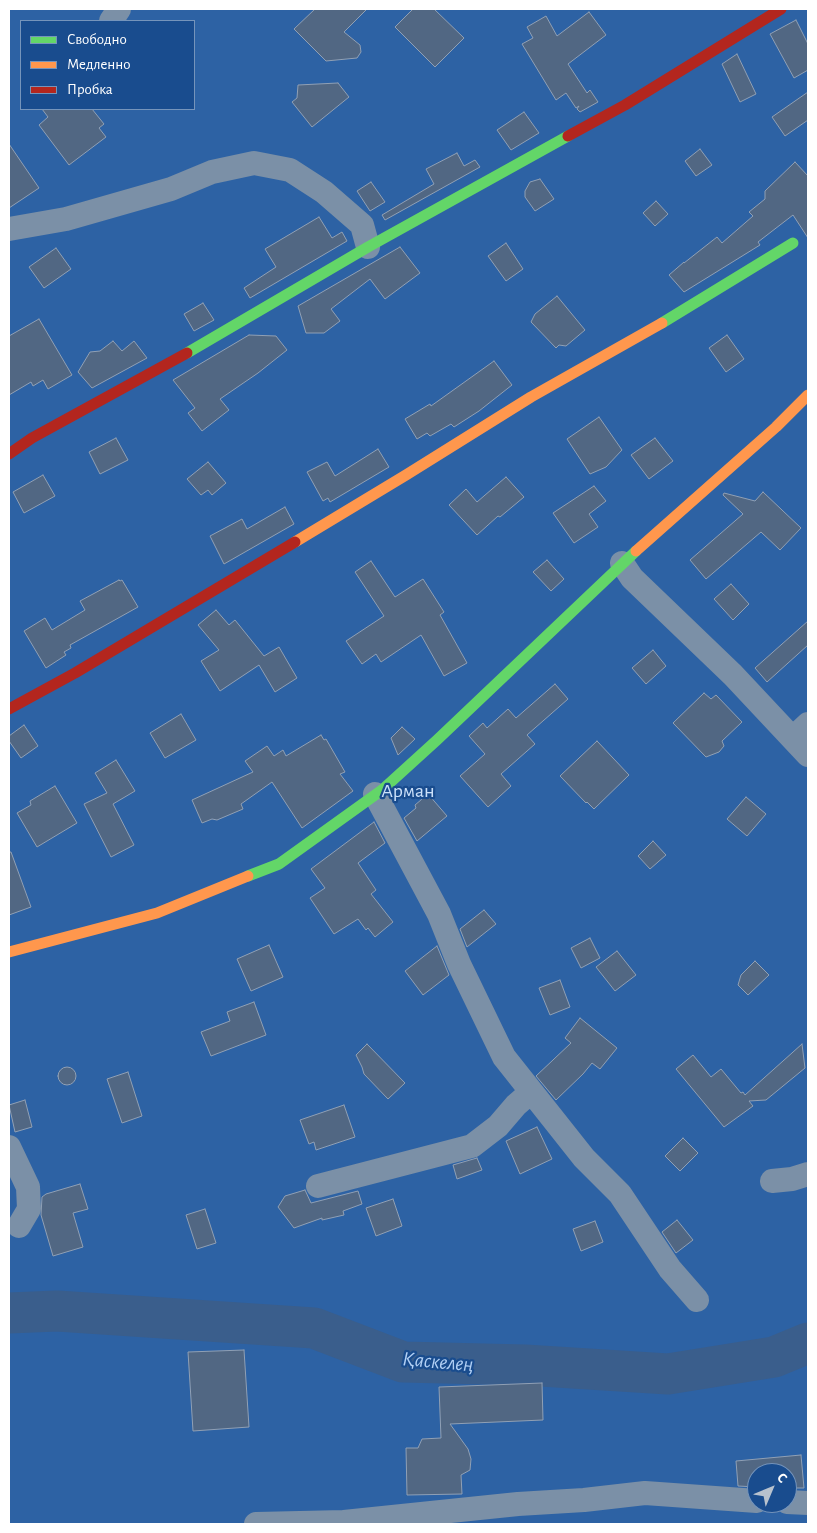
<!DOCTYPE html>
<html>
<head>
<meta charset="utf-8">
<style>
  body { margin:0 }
  #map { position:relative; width:817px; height:1533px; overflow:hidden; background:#345073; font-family:"Alegreya Sans",sans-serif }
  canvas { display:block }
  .frame { position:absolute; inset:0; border:10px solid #fff; pointer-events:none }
  .legend { position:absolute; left:20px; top:20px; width:175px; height:90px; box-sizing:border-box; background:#194c8e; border:1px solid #7594bb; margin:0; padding:6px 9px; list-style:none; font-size:15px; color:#fff }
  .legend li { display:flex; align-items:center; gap:10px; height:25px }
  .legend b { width:25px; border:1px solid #7594bb }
  .north { position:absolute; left:747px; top:1463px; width:50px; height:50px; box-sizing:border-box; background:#194c8e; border:1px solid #7594bb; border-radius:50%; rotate:45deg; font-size:14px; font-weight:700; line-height:20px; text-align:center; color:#fff }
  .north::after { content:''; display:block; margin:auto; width:18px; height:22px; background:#b8c2ce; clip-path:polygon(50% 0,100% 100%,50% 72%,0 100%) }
</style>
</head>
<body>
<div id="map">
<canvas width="817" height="1533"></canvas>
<div class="frame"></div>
<ul class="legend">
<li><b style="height:6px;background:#63d668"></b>Свободно</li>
<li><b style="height:6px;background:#ff974d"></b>Медленно</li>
<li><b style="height:6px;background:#b3261e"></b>Пробка</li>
</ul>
<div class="north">С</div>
</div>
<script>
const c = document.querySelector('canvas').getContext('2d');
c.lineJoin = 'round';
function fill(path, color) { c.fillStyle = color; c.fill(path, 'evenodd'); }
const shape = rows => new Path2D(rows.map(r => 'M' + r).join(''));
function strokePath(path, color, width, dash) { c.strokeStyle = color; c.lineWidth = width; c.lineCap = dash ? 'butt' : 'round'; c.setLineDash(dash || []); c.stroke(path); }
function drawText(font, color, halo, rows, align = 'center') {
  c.font = font + ' "Alegreya Sans",sans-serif'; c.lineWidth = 4.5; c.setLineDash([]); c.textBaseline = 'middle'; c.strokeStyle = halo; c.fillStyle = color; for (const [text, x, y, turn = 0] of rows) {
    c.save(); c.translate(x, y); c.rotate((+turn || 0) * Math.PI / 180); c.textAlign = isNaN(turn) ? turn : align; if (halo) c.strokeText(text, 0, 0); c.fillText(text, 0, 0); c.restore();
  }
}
fill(shape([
  [9,9,808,9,808,1524,9,1524],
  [21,21,194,21,194,109,21,109],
  [757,1473,787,1473,787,1503,757,1503]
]), '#2d62a4');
strokePath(shape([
  [9,1313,57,1311,314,1328,403,1362,525,1365,668,1374,774,1357,808,1343]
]), '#3a5e8c', 41);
const building = shape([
  [315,9,367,9,344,32,360,45,361,52,357,58,326,61,294,29,315,9],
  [413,9,434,9,464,38,435,67,395,27,413,9],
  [589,12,606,35,568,64,587,93,590,90,598,102,580,112,577,109,579,106,576,108,566,93,556,100,522,44,533,38,527,27,546,16,557,36,589,12],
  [796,20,808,44,808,70,794,78,770,34,796,20],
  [737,54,756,94,740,102,722,64,737,54],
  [338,83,349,97,312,127,292,102,297,98,298,85,338,83],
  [808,92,808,120,785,136,772,117,808,92],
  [42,109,92,109,104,124,99,128,106,137,69,165,39,125,48,117,42,109],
  [524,112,539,133,511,150,497,130,524,112],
  [9,144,39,188,9,208,9,144],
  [700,149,712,165,696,176,685,161,700,149],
  [457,153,464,166,475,160,480,167,385,220,382,215,434,184,426,169,457,153],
  [795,162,808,176,808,238,793,215,758,242,760,245,684,292,669,275,684,262,684,263,717,237,722,243,753,216,749,212,765,199,765,191,795,162],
  [540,179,554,199,535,211,525,197,525,191,530,182,540,179],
  [371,182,385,202,370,211,357,191,371,182],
  [656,201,668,214,655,226,643,213,656,201],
  [319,217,332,238,342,232,347,241,250,298,244,288,276,267,265,249,319,217],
  [506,243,523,269,506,281,488,256,506,243],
  [400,247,420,273,385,299,370,279,331,309,340,321,324,333,306,333,298,306,400,247],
  [56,248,71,269,44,288,29,267,56,248],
  [557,296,585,330,566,346,559,345,556,348,531,322,535,314,557,296],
  [203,303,214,320,194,331,184,314,203,303],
  [39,319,72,375,48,389,43,380,33,386,31,382,9,395,9,336,39,319],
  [249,335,276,336,287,350,258,373,220,399,229,410,202,431,188,413,195,408,173,380,249,335],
  [727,335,744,359,726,372,709,348,727,335],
  [113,341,122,351,134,341,147,358,92,388,78,372,90,352,100,351,113,341],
  [494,361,512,385,479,411,454,427,451,424,430,436,427,433,417,439,405,419,430,404,431,406,494,361],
  [599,417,622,450,606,467,590,474,567,439,599,417],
  [116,438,128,460,100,474,89,452,116,438],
  [655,438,673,461,649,479,631,455,655,438],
  [378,449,389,467,330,502,328,498,323,501,307,472,327,462,335,476,378,449],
  [208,462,226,483,212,495,208,490,201,495,187,479,208,462],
  [43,475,55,496,24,513,13,492,43,475],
  [506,477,524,497,500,517,498,516,477,535,449,505,466,489,477,502,506,477],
  [594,486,606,501,589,514,598,527,574,543,553,513,594,486],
  [763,492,801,528,780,550,761,532,706,579,690,560,743,514,723,495,724,493,755,501,763,492],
  [285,507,294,524,224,564,210,536,242,519,247,529,285,507],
  [547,560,564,579,551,591,533,572,547,560],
  [371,561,395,597,423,579,444,612,440,615,467,663,444,676,421,635,381,662,376,654,362,664,346,641,384,616,355,572,371,561],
  [119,580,120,581,122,580,138,607,70,645,71,648,64,652,66,655,46,668,24,631,45,618,52,630,85,610,80,601,119,580],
  [731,584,749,604,733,620,714,599,731,584],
  [216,610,229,625,235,620,264,656,279,647,297,678,275,692,259,665,220,691,201,661,219,650,198,625,216,610],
  [808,621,808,645,767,682,755,668,808,621],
  [653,650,666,666,646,684,632,668,653,650],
  [555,684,568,699,527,735,535,744,501,774,511,786,488,807,460,776,485,754,469,736,483,723,487,728,508,709,516,718,555,684],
  [704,693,711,699,716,695,742,722,722,741,724,746,719,752,706,757,673,723,704,693],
  [181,714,196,740,165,758,150,733,181,714],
  [24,725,38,746,21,758,9,741,9,736,24,725],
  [402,727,415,739,398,755,391,738,402,727],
  [321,735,324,740,326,739,345,772,340,774,353,791,302,828,272,782,241,804,243,809,217,820,212,819,202,823,192,800,253,772,245,761,267,746,274,756,283,750,286,756,321,735],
  [597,741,629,775,594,809,587,802,586,803,560,776,597,741],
  [116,760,135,791,113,804,134,845,111,857,84,804,107,793,95,773,116,760],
  [55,786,77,823,37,847,17,813,31,805,30,801,55,786],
  [428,794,447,816,417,841,404,818,416,808,415,805,428,794],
  [746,797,766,814,747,836,727,819,746,797],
  [374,822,385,843,358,863,376,890,371,894,393,922,375,937,368,928,366,930,358,919,334,934,310,898,325,888,311,869,374,822],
  [653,841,666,855,650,869,638,856,653,841],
  [9,852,11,852,31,907,9,915,9,852],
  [484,910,496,924,467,947,460,929,484,910],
  [590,938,600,958,581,968,571,948,590,938],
  [269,945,283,977,251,991,237,959,269,945],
  [437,946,449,975,423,995,405,971,437,946],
  [617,951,636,975,615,991,596,967,617,951],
  [755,961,769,975,748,995,738,985,741,975,755,961],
  [560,980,570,1007,550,1015,539,988,560,980],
  [254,1002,266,1035,211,1056,201,1032,230,1021,227,1012,254,1002],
  [580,1018,617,1048,600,1069,592,1063,583,1074,556,1100,536,1076,571,1043,565,1038,580,1018],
  [367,1044,405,1083,388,1099,364,1074,362,1067,356,1055,367,1044],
  [802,1044,805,1068,766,1100,749,1101,753,1106,724,1127,676,1069,693,1055,711,1077,721,1069,741,1093,743,1092,745,1095,802,1044],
  '58 1076a9 9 0 1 1 18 0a9 9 0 1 1-18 0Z',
  [128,1072,142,1116,122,1123,107,1079,128,1072],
  [25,1100,32,1127,15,1132,9,1105,25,1100],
  [344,1105,355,1137,316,1150,314,1142,309,1144,300,1120,344,1105],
  [537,1127,552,1159,520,1174,506,1141,537,1127],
  [683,1138,698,1153,680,1171,665,1156,683,1138],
  [477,1158,482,1170,457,1179,453,1165,477,1158],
  [80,1184,88,1209,73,1213,83,1247,53,1256,41,1215,42,1197,46,1194,80,1184],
  [305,1190,311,1203,358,1191,362,1204,343,1211,344,1215,322,1220,322,1218,294,1228,278,1207,285,1196,305,1190],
  [393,1199,402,1226,376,1236,366,1208,393,1199],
  [205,1209,216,1243,197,1249,186,1215,205,1209],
  [677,1220,693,1240,676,1253,662,1232,677,1220],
  [595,1221,603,1242,581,1251,573,1229,595,1221],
  [244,1350,249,1427,193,1431,188,1352,244,1350],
  [542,1383,543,1420,450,1424,468,1449,471,1459,470,1470,461,1475,462,1494,407,1495,406,1448,418,1448,422,1439,441,1438,439,1387,542,1383],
  [801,1455,804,1488,787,1488,787,1473,757,1473,757,1487,738,1486,736,1461,801,1455]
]);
fill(building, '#516783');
strokePath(building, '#90a0b5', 1);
strokePath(shape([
  [111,21,119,9],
  [9,229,66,219,171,189,212,172,254,163,290,170,324,192,362,225,368,247],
  [622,563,632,578,733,675,808,755],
  [793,738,808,724],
  [375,794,439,914,459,964,504,1057,584,1158,620,1194,670,1269,697,1300],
  [9,1147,28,1187,29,1209,19,1226],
  [772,1181,792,1179,808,1174],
  [318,1186,472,1146,498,1126,516,1105,531,1092],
  [787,1502,808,1503],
  [256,1524,344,1522],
  [344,1524,344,1522,518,1504,584,1500,645,1493,757,1501]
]), '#7b90a7', 24);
strokePath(shape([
  [662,323,793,243],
  [187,353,368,247,568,136],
  [248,876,279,864,382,790,437,740,636,551]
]), '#63d668', 11);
strokePath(shape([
  [295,542,406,475,531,397,662,323],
  [636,551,776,427,808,395],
  [9,952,157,913,248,876]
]), '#ff974d', 11);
strokePath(shape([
  [568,136,625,105,781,9],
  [9,454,32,438,187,353],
  [9,709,75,673,295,542]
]), '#b3261e', 11);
drawText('20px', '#cce1fa', '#194c8e', [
  ["Арман",408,791]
]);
drawText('italic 21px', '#b2d0f5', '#194c8e', [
  ["Қаскелең",438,1362,5]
]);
</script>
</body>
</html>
